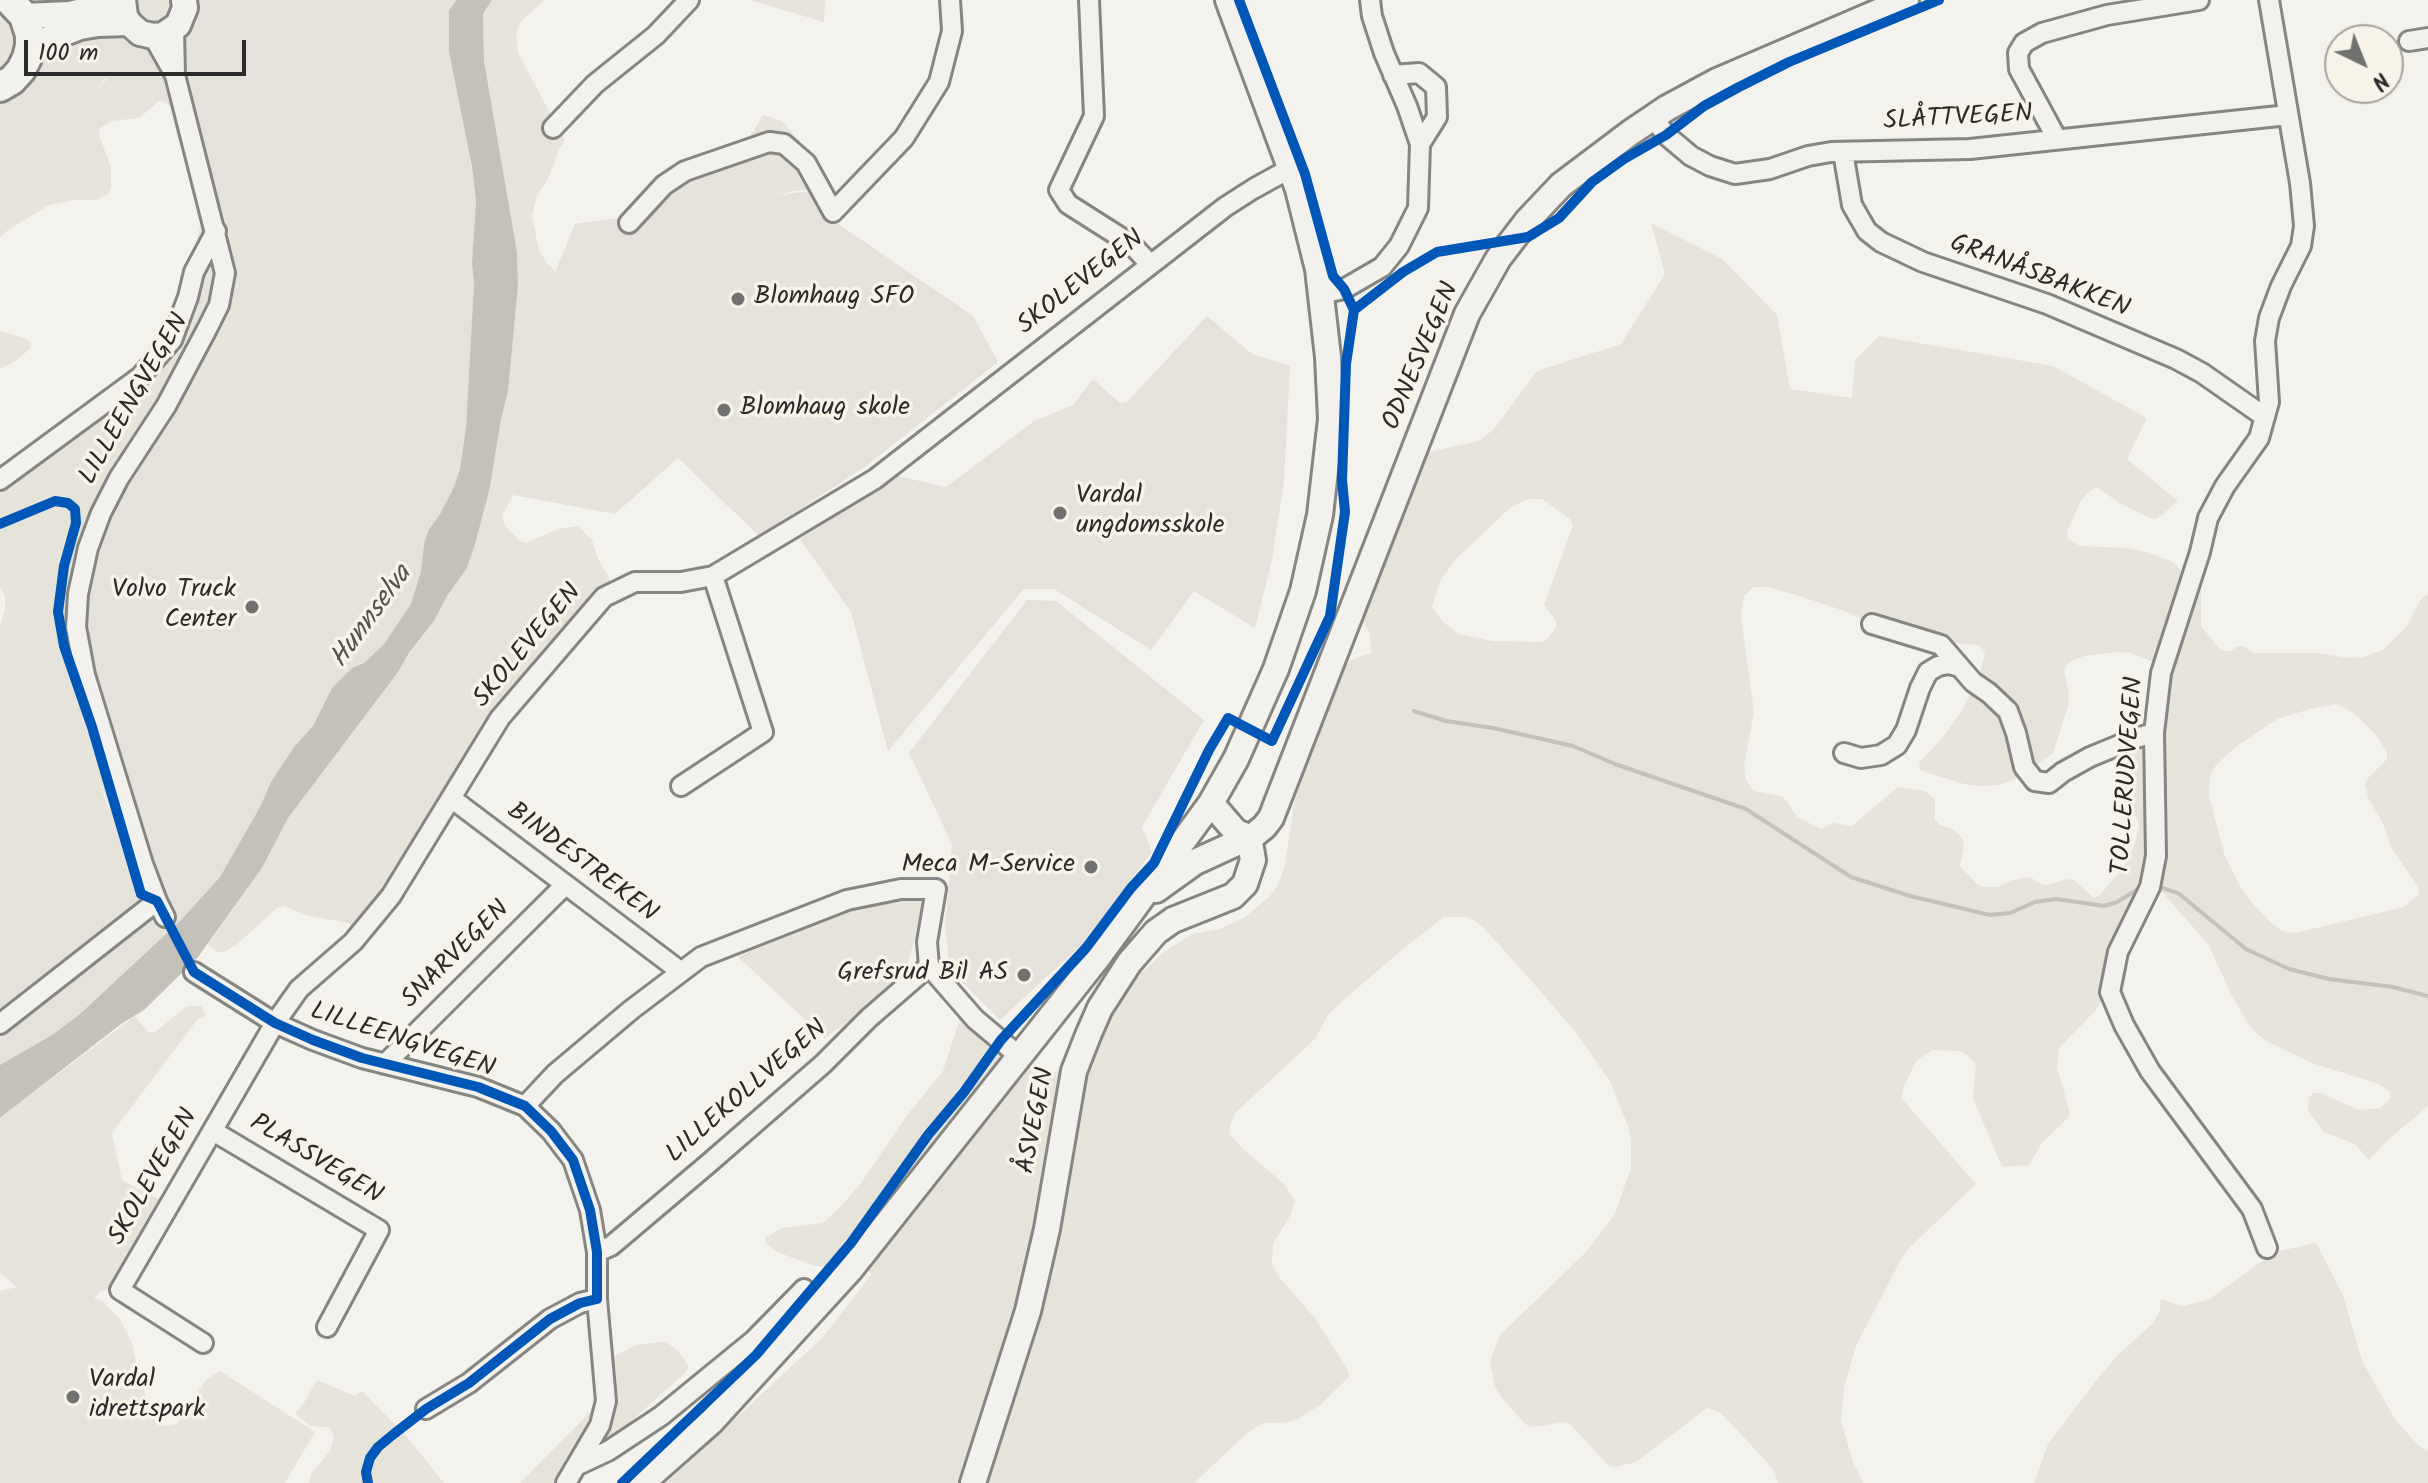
<!DOCTYPE html>
<html>
<head>
<meta charset="utf-8">
<style>
  body { margin:0 }
  #map { position:relative; width:2428px; height:1483px; overflow:hidden; background:#f4f2ec; font-family:Kalam,sans-serif }
  canvas { display:block }
  .north { position:absolute; left:2324px; top:24px; width:80px; height:80px; box-sizing:border-box; background:#f7f3e8; border:2px solid #a5a39c; border-radius:50%; rotate:137deg; font-size:22px; font-weight:700; line-height:32px; text-align:center; color:#2b2b2b }
  .north::after { content:''; display:block; margin:auto; width:28px; height:36px; background:#71716f; clip-path:polygon(50% 0,100% 100%,50% 72%,0 100%) }
  .scale { position:absolute; left:24px; top:40px; width:222px; height:36px; box-sizing:border-box; border:4px solid #2b2b2b; border-top:0; padding-left:10px; font-size:24px; line-height:28px; white-space:nowrap; color:#2b2b2b; -webkit-text-stroke:6px #f7f3e8; paint-order:stroke }
</style>
</head>
<body>
<div id="map">
<canvas width="2428" height="1483"></canvas>
<div class="north">N</div>
<div class="scale">100 m</div>
</div>
<script>
const c = document.querySelector('canvas').getContext('2d');
c.lineJoin = 'round';
function fill(path, color) { c.fillStyle = color; c.fill(path, 'evenodd'); }
const shape = rows => new Path2D(rows.map(r => 'M' + r).join(''));
function strokePath(path, color, width, dash) { c.strokeStyle = color; c.lineWidth = width; c.lineCap = dash ? 'butt' : 'round'; c.setLineDash(dash || []); c.stroke(path); }
function drawText(font, color, halo, rows, align = 'center') {
  c.font = font + ' Kalam,sans-serif'; c.lineWidth = 7; c.setLineDash([]); c.textBaseline = 'middle'; c.strokeStyle = halo; c.fillStyle = color; for (const [text, x, y, turn = 0] of rows) {
    c.save(); c.translate(x, y); c.rotate((+turn || 0) * Math.PI / 180); c.textAlign = isNaN(turn) ? turn : align; if (halo) c.strokeText(text, 0, 0); c.fillText(text, 0, 0); c.restore();
  }
}
fill(shape([
  [0,0,457,0,449,10,476,201,472,263,474,283,466,427,460,469,453,489,440,514,428,531,424,544,421,571,411,604,384,644,364,663,352,668,332,688,313,726,294,747,271,782,260,807,220,877,181,920,80,1014,52,1035,0,1065,0,794,26,780,44,787,66,804,69,810,68,824,61,843,82,869,112,896,109,805,90,754,88,733,83,721,61,679,54,652,53,638,61,598,77,545,85,525,100,502,272,272,274,259,283,248,247,216,207,219,201,223,200,206,178,140,170,107,166,102,159,101,139,118,112,121,100,128,93,117,89,97,108,78,46,71,21,94,0,121],
  [750,0,825,0,824,22],
  [809,191,831,219,973,316,998,362,866,466,759,536,678,458,615,514,492,491,528,337,575,224],
  [1207,316,1252,354,1290,366,1284,481,1272,560,1255,628,1194,591,1151,650,1054,589,1024,589,888,751,851,612,800,539,898,476,946,487,1034,421,1073,405,1093,379,1120,403,1127,402],
  [1027,600,1056,601,1204,720,1142,827,1152,852,1082,944,1000,1020,950,970,945,928,952,844,909,753]
]), '#e5e2db');
fill(shape([
  [136,0,171,0,171,8,164,20,150,23,138,15,135,6],
  [492,0,545,0,521,21,516,34,518,53,565,141,560,147,548,179,537,196,532,216,539,250,546,262,560,276,572,283,592,286,606,284,618,279,635,266,654,244,657,230,656,223,640,204,738,146,753,132,763,115,782,121,800,142,809,160,823,178,806,190,793,191,753,203,734,212,678,262,656,288,643,293,628,307,616,324,584,351,566,372,549,402,539,412,533,424,525,472,503,514,503,521,506,527,520,541,526,543,558,529,578,526,592,540,598,559,610,579,604,592,491,740,360,933,348,923,309,916,284,906,277,908,236,945,224,952,218,952,208,945,262,868,288,818,434,621,447,596,467,568,476,541,490,487,501,419,508,392,518,286,517,252,484,61,483,14],
  [0,10,11,21,17,39,13,58,0,73],
  [83,56,102,62,111,72,89,97,93,116,100,128,99,135,111,167,111,187,109,193,97,200,76,200,49,205,8,230,0,238,0,121,21,94,46,71,57,64],
  [220,216,247,216,265,222,284,242,283,248,274,259,272,272,240,350,215,382,186,411,166,415,100,502,85,525,61,598,53,638,61,679,83,721,88,733,90,754,99,772,103,793,131,870,132,883,130,890,118,897,112,896,82,869,61,843,68,823,69,810,66,804,44,787,26,780,0,794,0,627,5,609,5,596,0,588,0,471,128,377,142,363,160,332,168,322,180,297,182,277,197,239,201,223],
  [1651,223,1722,259,1777,315,1790,389,1852,398,1855,360,1879,336,2053,366,2147,418,2127,459,2178,501,2162,515,2156,519,2150,518,2119,503,2097,487,2091,490,2081,500,2067,532,2068,538,2080,546,2127,548,2147,552,2173,562,2201,591,2201,626,2218,647,2224,651,2231,651,2236,647,2243,646,2254,653,2316,653,2350,658,2363,657,2383,650,2407,626,2420,601,2428,593,2428,1106,2388,1140,2369,1160,2355,1144,2324,1132,2308,1111,2309,1097,2314,1093,2321,1093,2359,1110,2380,1108,2390,1099,2390,1092,2379,1084,2312,1063,2268,1042,2256,1033,2248,1023,2231,994,2208,944,2163,893,2156,892,2097,1009,2059,1048,2057,1067,2070,1113,2067,1119,2042,1143,2029,1165,2003,1167,1999,1160,1973,1098,1976,1064,1966,1054,1960,1051,1932,1050,1916,1061,1904,1086,1902,1099,1976,1184,1910,1247,1901,1259,1856,1346,1844,1387,1841,1421,1853,1462,1863,1483,1778,1483,1775,1473,1767,1462,1720,1412,1707,1408,1636,1462,1615,1467,1609,1466,1571,1425,1565,1422,1531,1427,1525,1424,1502,1398,1495,1387,1490,1361,1500,1335,1586,1252,1615,1214,1631,1168,1631,1140,1628,1126,1610,1081,1574,1030,1520,968,1483,927,1472,919,1465,917,1444,917,1405,947,1338,1005,1328,1015,1315,1039,1235,1113,1230,1126,1229,1133,1242,1148,1284,1184,1295,1201,1291,1214,1273,1244,1272,1264,1279,1277,1315,1318,1348,1370,1349,1377,1320,1405,1296,1420,1283,1423,1263,1423,1246,1434,1194,1483,666,1483,822,1338,872,1274,868,1270,855,1266,842,1269,815,1266,777,1252,766,1244,765,1238,782,1228,823,1223,843,1204,861,1183,908,1114,943,1071,960,1019,1001,1054,1038,1071,1051,1074,1058,1071,1092,1038,1120,997,1138,976,1164,952,1192,934,1219,929,1244,918,1270,896,1278,885,1285,865,1294,805,1317,726,1337,675,1351,660,1371,653,1370,633,1363,622,1347,605,1414,455,1479,441,1494,429,1537,371,1621,344,1665,274],
  [1528,499,1542,499,1570,519,1573,525,1544,605,1556,621,1556,628,1547,639,1541,642,1493,641,1459,634,1443,622,1432,607,1440,581,1456,559,1511,507],
  [1754,587,1767,587,1793,594,1839,609,1877,625,1951,643,1977,645,1983,649,1985,653,1980,672,1963,709,1943,737,1920,762,1919,769,1925,772,1964,784,1978,786,2000,785,2019,777,2053,753,2068,706,2069,693,2064,672,2066,666,2071,661,2084,656,2118,652,2132,653,2157,664,2164,700,2129,759,2121,798,2122,805,2137,818,2139,825,2135,844,2122,869,2100,895,2094,898,2074,880,2067,879,2047,885,2041,884,2030,877,2009,881,1997,887,1984,887,1978,885,1960,866,1964,846,1963,839,1953,829,1940,825,1935,820,1935,800,1925,791,1898,787,1852,826,1833,823,1821,829,1797,817,1786,800,1781,796,1754,791,1746,780,1744,766,1754,712,1741,616,1744,596],
  [2337,704,2355,714,2376,735,2387,752,2387,759,2368,778,2365,784,2368,798,2382,821,2391,847,2418,887,2419,894,2404,907,2295,933,2282,931,2271,923,2252,903,2240,886,2225,856,2209,796,2210,776,2216,765,2237,746,2277,719,2310,709],
  [690,279,698,286,692,293,698,298,686,314,667,300,680,284,684,287],
  [918,305,936,312,941,322,920,352,909,351,902,345,896,335],
  [0,331,25,338,31,342,30,349,14,362,0,369],
  [612,355,655,371,631,436,588,420],
  [774,373,828,411,801,448,747,409],
  [972,489,1050,541,1024,580,946,528],
  [1086,535,1160,589,1133,625,1059,571],
  [952,536,1009,602,911,687,854,621],
  [918,897,924,906,904,976,866,1009,825,1038,738,957,834,912],
  [187,1006,201,1006,206,1015,197,1020,112,1133,122,1180,171,1206,120,1285,100,1292,94,1298,102,1301,120,1319,132,1343,140,1379,152,1413,163,1426,177,1424,206,1380,220,1371,315,1432,285,1483,0,1483,0,1291,17,1287,0,1273,0,1118,135,1016,148,1032,155,1032],
  [2316,1243,2343,1295,2362,1361,2396,1421,2419,1446,2428,1451,2428,1483,2034,1483,2048,1444,2099,1377,2117,1356,2153,1323,2160,1311,2161,1299,2181,1306,2208,1300,2275,1252],
  [662,1342,669,1344,679,1352,689,1367,685,1373,562,1483,520,1483,601,1401,606,1361,635,1345],
  [317,1380,355,1396,362,1391,407,1437,444,1483,309,1483,311,1474,329,1452,334,1439,332,1432,328,1427,310,1426,295,1414,304,1403]
]), '#e6e3da');
fill(shape([
  [457,0,492,0,483,14,484,61,517,252,518,286,508,392,501,419,490,487,476,541,467,568,447,596,434,621,409,653,398,672,288,818,262,868,198,957,144,1010,121,1024,0,1118,0,1065,52,1035,80,1014,181,920,220,877,260,807,271,782,294,747,313,726,332,688,352,668,364,663,384,644,411,604,421,571,424,544,428,531,440,514,453,489,460,469,466,427,474,283,472,263,476,201,472,167,449,51,449,10]
]), '#c4c1ba');
strokePath(shape([
  [1414,711,1446,721,1493,728,1573,746,1615,764,1746,809,1851,877,1910,896,1990,915,2010,913,2035,902,2056,899,2104,906,2117,902,2143,886],
  [2156,886,2178,893,2246,949,2289,969,2329,979,2393,987,2428,996]
]), '#c4c1ba', 4);
const minor = shape([
  [1089,0,1094,116,1059,190,1068,204,1131,244,1150,264],
  [153,36,175,75],
  [2409,41,2428,38],
  [1393,75,1419,73,1436,87,1437,117,1420,144],
  [1653,117,1666,135,1691,156,1710,166,1735,174,1770,169,1808,156,1831,152,1970,149,2288,115],
  [553,128,595,84,656,35,689,0],
  [2057,139,2019,69,2018,53,2024,43,2042,33,2107,15,2199,0],
  [1843,152,1852,205,1867,231,1881,242,1923,262,2047,304,2176,359,2202,373,2265,417],
  [629,223,664,185,685,171,769,142,784,144,806,163,833,212,904,138,939,82,952,31,950,0],
  [1321,294,1344,289,1382,267,1399,246,1418,208,1420,144,1407,106,1384,53,1372,16,1370,0],
  [0,480,140,377,172,340,188,297,194,272,216,231],
  [1872,624,1941,645,1973,682,1989,693,2008,711,2016,733,2024,767,2035,781,2049,783,2063,772,2090,757,2136,738,2154,733],
  [1844,753,1861,758,1881,755,1897,745,1906,730,1920,688,1928,672,1938,666,1949,664,1960,667],
  [681,786,763,732,713,576],
  [451,798,680,971],
  [165,917,157,901,143,864,85,675,76,627,78,594,88,548,101,513,119,478,166,406,207,329,219,305,225,273,175,75,174,29],
  [194,972,275,1023,313,1040,362,1058,478,1087,525,1106,551,1131,573,1160,590,1210,597,1252,597,1299,606,1401,600,1425,566,1483],
  [0,1024,157,901],
  [385,1064,565,885],
  [525,1106,555,1074,631,1010,701,957,847,900,901,889,936,889,927,942,929,966,975,1019,1019,1056],
  [213,1131,379,1230,327,1327],
  [2267,1248,2252,1209,2150,1071,2124,1025,2110,992,2118,952,2150,887,2156,856,2154,733,2161,673,2200,552,2208,518,2225,486,2259,438,2269,402,2265,341,2269,318,2281,286,2301,246,2304,226,2300,183,2269,0],
  [597,1252,611,1246,708,1164,823,1064,869,1018,929,966],
  [203,1343,120,1290,275,1023,299,989,353,942,391,896,500,718,604,597,635,582,681,582,713,576,875,479,1225,207,1253,189,1291,168],
  [426,1409,469,1383,550,1319,580,1303,597,1299],
  [578,1465,608,1451,661,1416,754,1340,804,1289]
]);
const major = shape([
  [123,0,125,16,129,23,140,33,153,36,163,35,178,25,185,8,184,0],
  [24,16,70,14,123,1],
  [30,46,80,27,98,24,129,23],
  [1211,803,1236,832,1249,837],
  [1156,890,1195,862,1254,835,1264,827,1271,818,1467,314,1498,259,1527,221,1561,185,1630,133,1667,108,1717,81,1906,0],
  [642,1483,712,1421,850,1270,1099,956,1211,803,1236,759,1276,669,1303,591,1320,515,1331,419,1328,357,1318,269,1298,189,1228,0],
  [973,1483,1028,1311,1047,1229,1074,1071,1089,1033,1100,1008,1129,963,1156,932,1173,920,1233,896,1245,884,1253,860,1249,837]
]);
const highway = shape([
  [0,87,12,80,21,70,27,58,30,46,30,35,24,16,9,0]
]);
strokePath(minor, '#858582', 24);
strokePath(major, '#858582', 30);
strokePath(highway, '#858582', 34);
strokePath(minor, '#f2f1ed', 18);
strokePath(major, '#f2f1ed', 24);
strokePath(highway, '#f2f1ed', 28);
strokePath(shape([
  [1354,310,1403,272,1437,252,1528,237,1559,218,1592,182,1624,159,1666,135,1704,106,1739,87,1789,62,1939,0],
  [0,524,55,501,68,503,75,509,76,523,64,566,58,612,64,646,92,727,141,894,157,901,194,972,275,1023,313,1040,362,1058,478,1087,525,1106,551,1131,573,1160,590,1210,597,1252,597,1299,580,1303,550,1319,469,1383,426,1409,395,1433,378,1447,370,1458,366,1472,368,1483],
  [622,1483,756,1355,851,1243,928,1135,964,1092,1001,1040,1086,948,1131,888,1154,863,1209,750,1228,718,1272,741,1330,616,1345,512,1342,480,1346,364,1354,310,1344,289,1333,276,1305,174,1239,0]
]), '#0057b8', 10);
for (const [x, y, r, color] of [
  [738,299,8,"#71716f"],
  [724,410,8,"#71716f"],
  [1060,513,8,"#71716f"],
  [252,607,8,"#71716f"],
  [1091,867,8,"#71716f"],
  [1024,975,8,"#71716f"],
  [73,1397,8,"#71716f"]
]) { const dot = new Path2D(); dot.arc(x, y, r, 0, 2 * Math.PI); c.fillStyle = color; c.fill(dot); strokePath(dot, '#f7f3e8', 3); }
drawText('26px', '#2b2b2b', '#f7f3e8', [
  ["SLÅTTVEGEN",1958,120,-3],
  ["GRANÅSBAKKEN",2039,278,21],
  ["SKOLEVEGEN",1082,284,-38],
  ["ODNESVEGEN",1423,357,-67],
  ["LILLEENGVEGEN",136,400,-60],
  ["SKOLEVEGEN",529,647,-50],
  ["TOLLERUDVEGEN",2130,776,-86],
  ["BINDESTREKEN",581,864,37],
  ["SNARVEGEN",457,956,-45],
  ["LILLEENGVEGEN",402,1042,18],
  ["LILLEKOLLVEGEN",748,1093,-41],
  ["ÅSVEGEN",1038,1121,-79],
  ["PLASSVEGEN",315,1161,31],
  ["SKOLEVEGEN",155,1178,-60]
]);
drawText('26px', '#2b2b2b', '#f7f3e8', [
  ["Blomhaug SFO",754,299],
  ["Blomhaug skole",740,410],
  ["Vardal",1076,498],
  ["ungdomsskole",1076,528],
  ["Volvo Truck",236,592,"right"],
  ["Center",236,622,"right"],
  ["Meca M-Service",1075,867,"right"],
  ["Grefsrud Bil AS",1008,975,"right"],
  ["Vardal",89,1382],
  ["idrettspark",89,1412]
], 'left');
drawText('italic 28px', '#53524f', '#f7f3e8', [
  ["Hunnselva",373,618,-54]
]);
</script>
</body>
</html>
